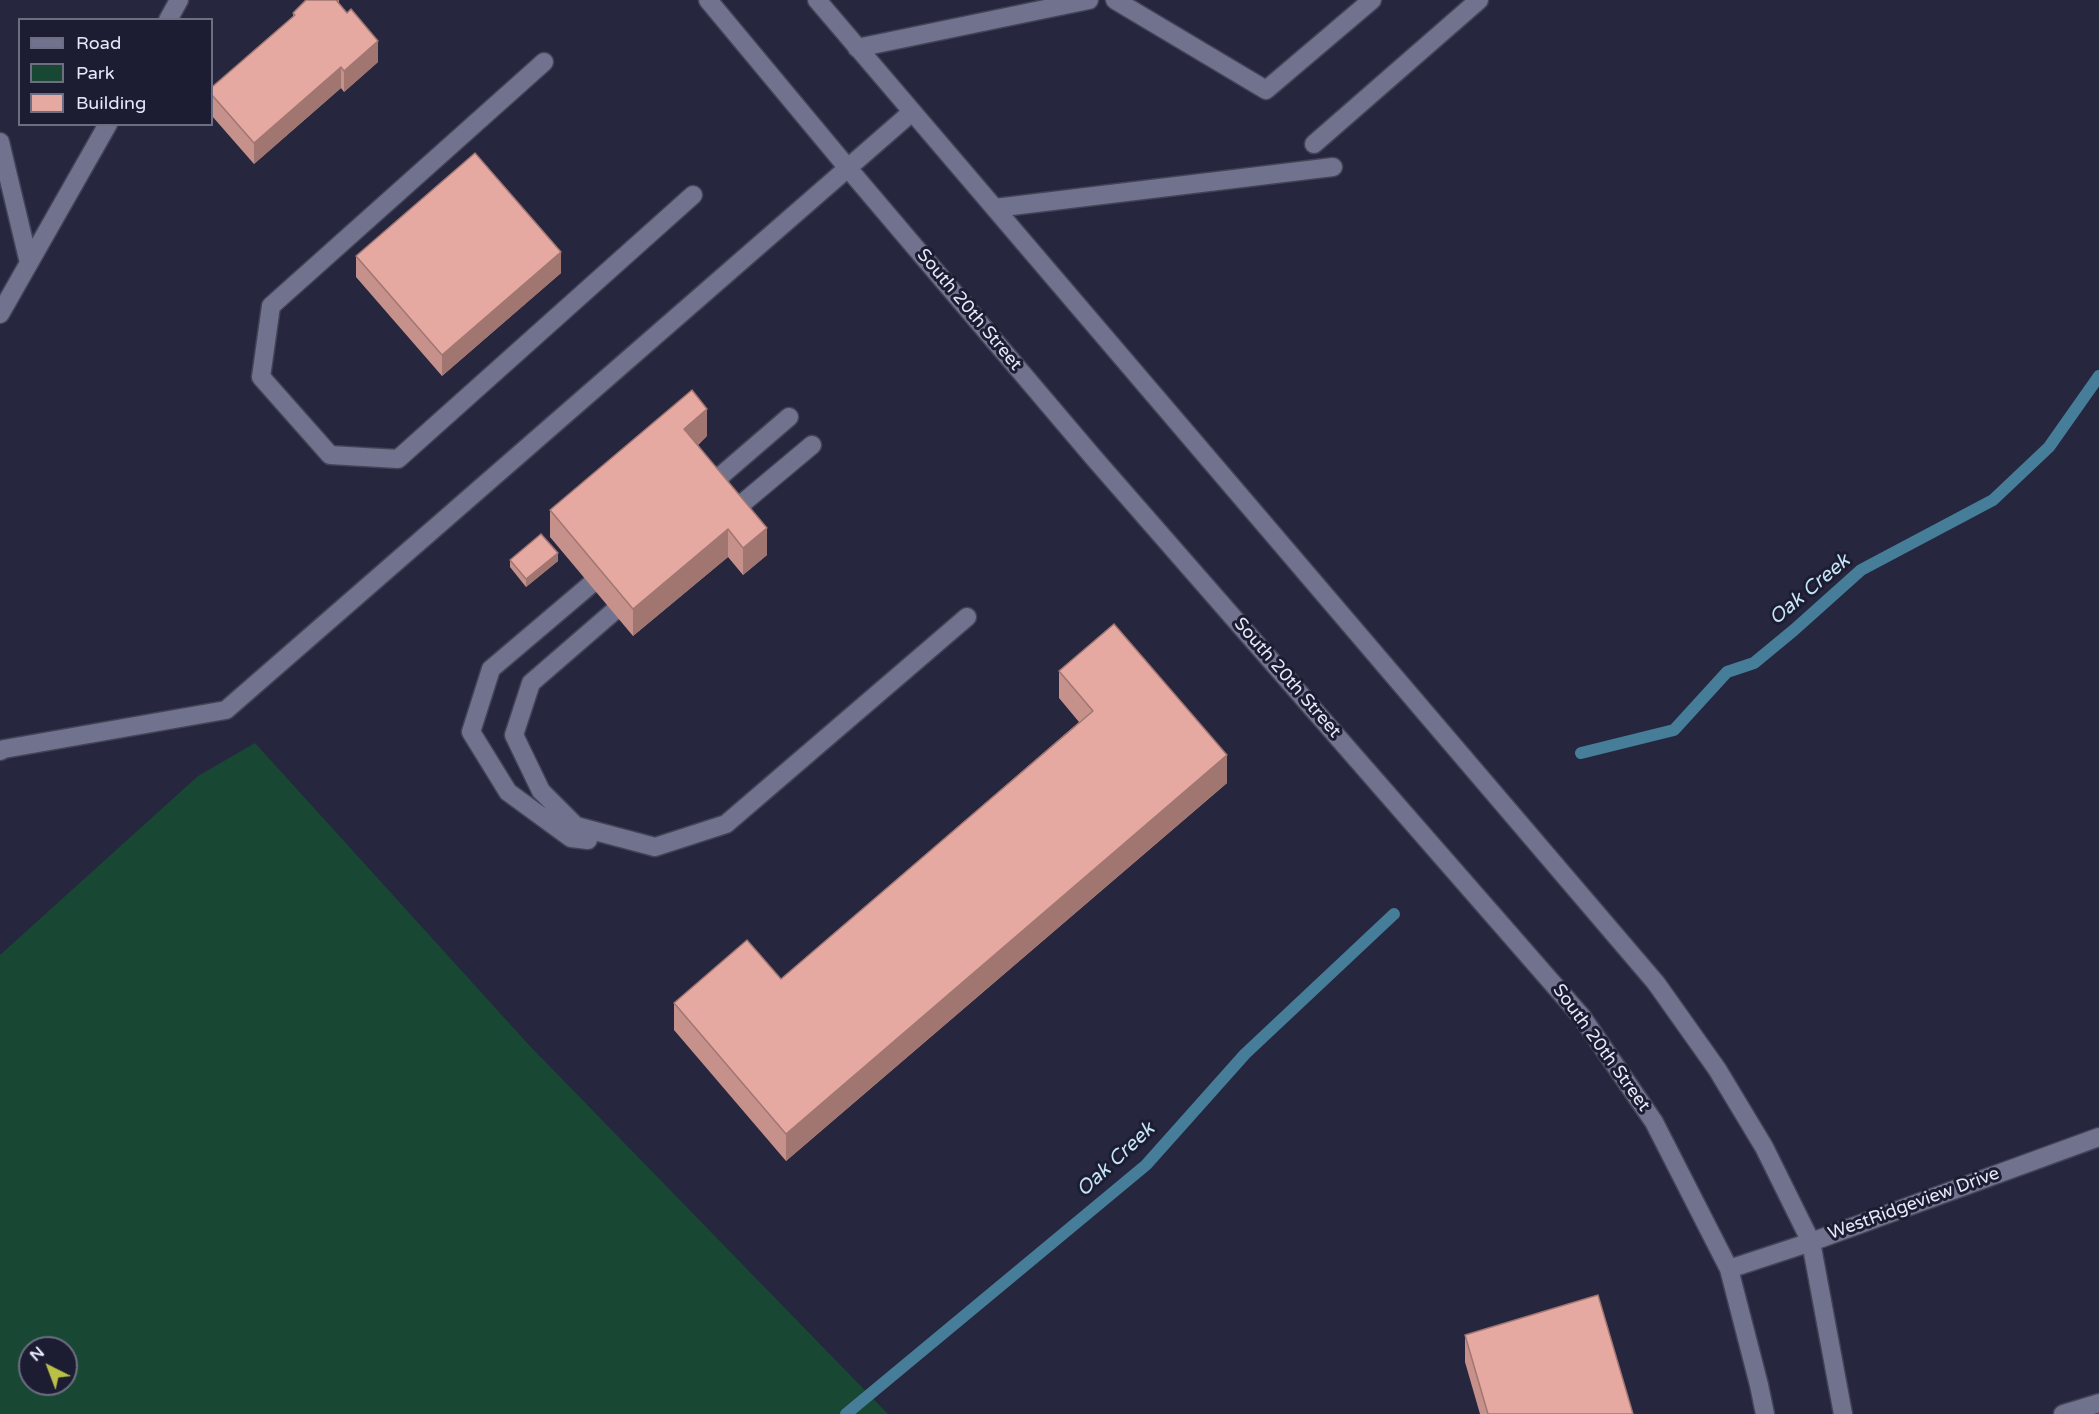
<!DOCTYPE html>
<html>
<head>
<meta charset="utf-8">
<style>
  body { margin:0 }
  #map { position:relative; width:2099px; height:1414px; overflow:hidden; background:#26263e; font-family:"Varela Round",sans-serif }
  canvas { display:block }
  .legend { position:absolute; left:18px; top:18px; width:195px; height:108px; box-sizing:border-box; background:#1c1c33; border:2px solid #6d6e82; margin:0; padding:8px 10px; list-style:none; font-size:18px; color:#e7e8f8 }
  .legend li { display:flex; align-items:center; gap:12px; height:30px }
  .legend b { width:30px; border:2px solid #6d6e82 }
  .north { position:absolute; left:18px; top:1336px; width:60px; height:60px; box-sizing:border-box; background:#1c1c33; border:2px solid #6d6e82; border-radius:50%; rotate:318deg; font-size:16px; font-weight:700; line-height:24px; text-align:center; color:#e7e8f8 }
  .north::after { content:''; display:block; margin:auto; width:21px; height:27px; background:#bac046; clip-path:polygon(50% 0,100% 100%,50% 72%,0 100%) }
</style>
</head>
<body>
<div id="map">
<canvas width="2099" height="1414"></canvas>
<ul class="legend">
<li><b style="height:8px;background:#70728e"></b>Road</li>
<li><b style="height:16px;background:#184834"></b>Park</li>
<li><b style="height:16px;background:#e6a9a2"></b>Building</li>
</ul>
<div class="north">N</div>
</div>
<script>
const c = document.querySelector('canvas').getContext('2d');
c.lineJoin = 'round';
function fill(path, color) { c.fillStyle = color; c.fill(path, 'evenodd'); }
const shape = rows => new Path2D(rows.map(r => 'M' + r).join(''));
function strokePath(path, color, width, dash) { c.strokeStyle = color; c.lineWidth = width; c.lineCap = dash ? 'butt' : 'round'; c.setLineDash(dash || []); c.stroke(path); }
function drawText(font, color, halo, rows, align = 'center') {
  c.font = font + ' "Varela Round",sans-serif'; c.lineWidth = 6; c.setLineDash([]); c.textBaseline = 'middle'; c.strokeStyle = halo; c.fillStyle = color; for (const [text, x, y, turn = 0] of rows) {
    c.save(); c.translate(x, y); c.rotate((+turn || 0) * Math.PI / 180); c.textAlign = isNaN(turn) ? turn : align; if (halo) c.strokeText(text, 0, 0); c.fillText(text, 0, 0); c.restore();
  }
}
fill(shape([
  [255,743,528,1044,888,1414,0,1414,0,955,198,776],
  [30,1348,66,1348,66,1384,30,1384]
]), '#184834');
strokePath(shape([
  [1581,753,1674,730,1727,672,1754,663,1794,630,1861,570,1993,500,2049,447,2099,376],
  [846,1414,1146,1165,1245,1054,1394,914]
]), '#467d99', 12);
const lane = shape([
  [1115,0,1266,90,1372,0],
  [168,20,179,0],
  [857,48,1089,0],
  [544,62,271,306,261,377,330,455,398,459,693,195],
  [0,142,29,263],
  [1314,144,1479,0],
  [995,208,1333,167],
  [0,314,108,124],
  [709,486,789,417],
  [732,512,812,445],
  [613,612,531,683,514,735,541,791,576,826,655,847,726,824,967,617],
  [0,751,4,749,226,710,912,112],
  [588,840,571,838,508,792,471,732,491,669,590,585],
  [2063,1414,2099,1403]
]);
const street = shape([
  [708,0,847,167,1094,458,1582,1017,1654,1122,1729,1269,1759,1385,1765,1414],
  [817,0,1656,983,1717,1069,1764,1147,1811,1242,1843,1414],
  [1729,1269,1811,1242,2099,1137]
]);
strokePath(lane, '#434357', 21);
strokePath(street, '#434357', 21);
strokePath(lane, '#70728e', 18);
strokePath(street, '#70728e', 18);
fill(shape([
  [339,0,339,4,378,62,344,92,341,88,254,164,212,116,212,87,293,17,293,13],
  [356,256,561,273,442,376,356,277],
  [707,436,698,445,767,555,743,575,728,557,633,636,550,537,550,510],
  [510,560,558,561,526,587,510,567],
  [1059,671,1227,783,786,1161,674,1030,674,1003,781,979,1079,722,1059,698],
  [1465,1335,1633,1414,1480,1414,1465,1362]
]), '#c6918b');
fill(shape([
  [378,41,378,62,344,92,344,71],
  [341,67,341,88,254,164,254,143],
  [561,252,561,273,442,376,442,355],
  [707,409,707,436,684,456,684,429],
  [767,528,767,555,743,575,743,548],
  [728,529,728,557,633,636,633,609],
  [558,553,558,561,526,587,526,579],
  [1227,755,1227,783,786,1161,786,1134]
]), '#a17671');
const building = shape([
  [306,0,336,0,347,13,351,9,378,41,344,71,341,67,254,143,212,95,212,87,295,15,293,13,306,0],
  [475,153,561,252,442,355,356,256,475,153],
  [692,390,707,409,684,429,767,528,743,548,728,529,633,609,550,510,692,390],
  [541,534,558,553,526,579,510,560,541,534],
  [1114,624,1227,755,786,1134,674,1003,747,940,781,979,1093,711,1059,671,1114,624],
  [1598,1295,1633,1414,1488,1414,1465,1335,1598,1295]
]);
fill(building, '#e6a9a2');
strokePath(building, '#a17671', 1.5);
drawText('18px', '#e7e8f8', '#1c1c33', [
  ["South 20th Street",969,310,50],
  ["South 20th Street",1287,678,49],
  ["South 20th Street",1601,1048,54],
  ["WestRidgeview Drive",1914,1204,-20]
]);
drawText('italic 20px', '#c6e6f8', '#1c1c33', [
  ["Oak Creek",1810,590,-40],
  ["Oak Creek",1116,1160,-43]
]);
</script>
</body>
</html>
